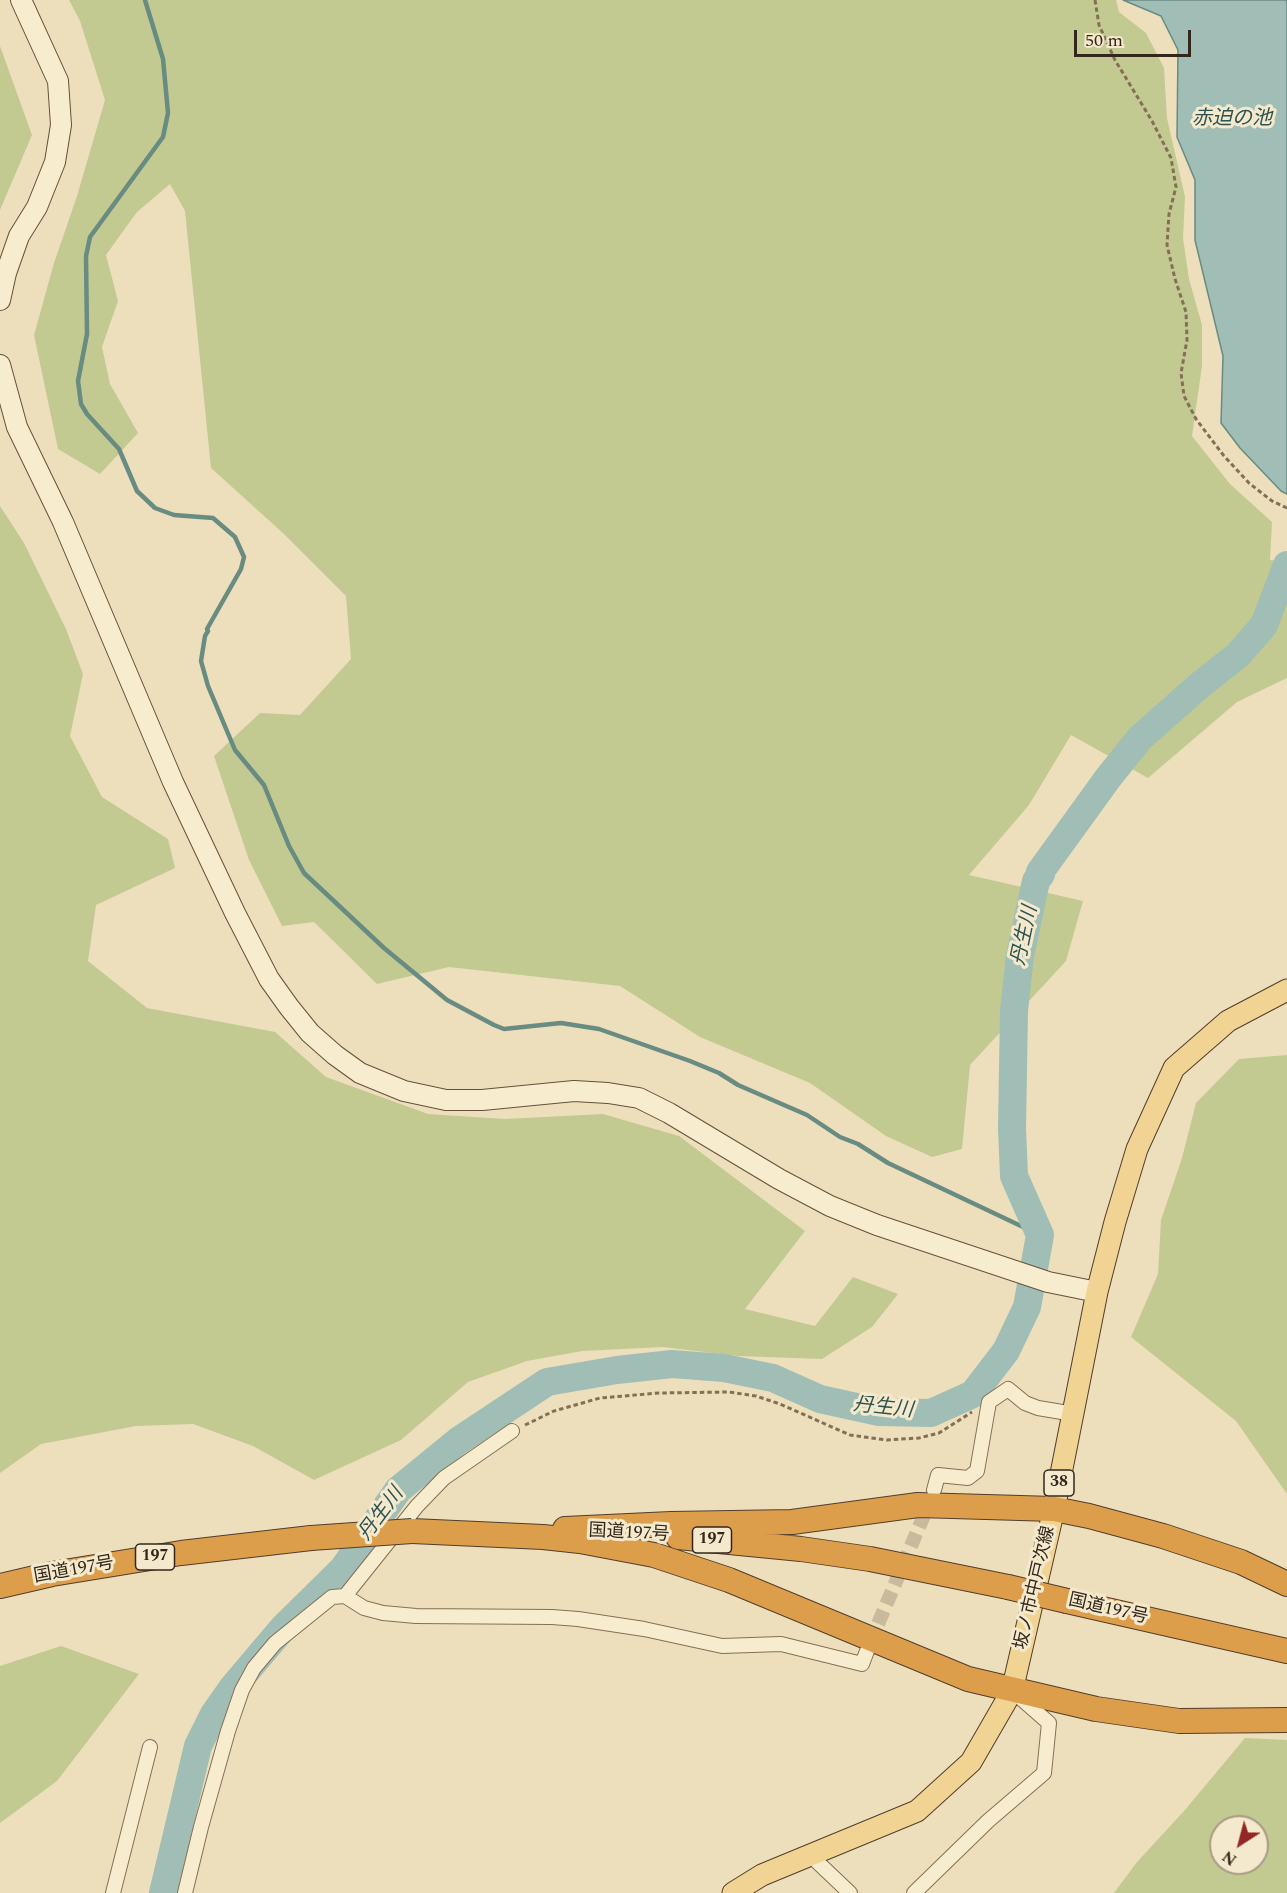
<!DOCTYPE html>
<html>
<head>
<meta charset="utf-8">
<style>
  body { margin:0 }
  #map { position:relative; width:1287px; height:1893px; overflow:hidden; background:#eddfbc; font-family:Spectral,serif }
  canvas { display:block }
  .north { position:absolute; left:1209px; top:1815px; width:60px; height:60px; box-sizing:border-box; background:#f4e9cc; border:2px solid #a79b85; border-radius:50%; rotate:216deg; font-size:16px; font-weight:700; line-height:24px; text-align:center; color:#33271b }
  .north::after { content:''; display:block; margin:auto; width:21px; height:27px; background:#922727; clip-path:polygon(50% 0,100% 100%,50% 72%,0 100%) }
  .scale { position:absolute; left:1074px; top:30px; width:117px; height:27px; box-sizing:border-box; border:3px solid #33271b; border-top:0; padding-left:8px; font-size:18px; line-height:21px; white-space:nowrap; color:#33271b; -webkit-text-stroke:4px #f4e9cc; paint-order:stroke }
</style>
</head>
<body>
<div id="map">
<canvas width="1287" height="1893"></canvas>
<div class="north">N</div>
<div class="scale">50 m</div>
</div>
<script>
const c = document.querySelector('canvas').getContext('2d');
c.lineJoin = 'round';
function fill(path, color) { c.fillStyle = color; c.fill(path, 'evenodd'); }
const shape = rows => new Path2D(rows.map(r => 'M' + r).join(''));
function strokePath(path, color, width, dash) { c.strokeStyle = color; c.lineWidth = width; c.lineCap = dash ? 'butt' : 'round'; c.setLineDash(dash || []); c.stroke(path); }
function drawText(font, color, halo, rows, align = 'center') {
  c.font = font + ' Spectral,"Noto Sans JP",serif'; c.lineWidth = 6; c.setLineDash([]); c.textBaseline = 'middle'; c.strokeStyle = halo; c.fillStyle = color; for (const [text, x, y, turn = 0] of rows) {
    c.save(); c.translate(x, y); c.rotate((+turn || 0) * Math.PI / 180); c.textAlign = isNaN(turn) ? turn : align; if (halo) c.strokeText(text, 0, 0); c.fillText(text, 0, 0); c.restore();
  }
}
fill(shape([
  [69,0,1116,0,1119,12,1146,33,1164,68,1167,118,1185,197,1183,238,1189,279,1202,325,1202,366,1192,436,1230,484,1272,522,1270,560,1287,561,1287,678,1237,702,1148,778,1071,735,1029,805,969,875,1083,901,1066,961,970,1065,962,1149,932,1157,886,1136,810,1083,700,1037,620,986,449,967,377,984,314,922,282,926,249,860,214,756,260,713,300,715,351,659,346,596,284,534,211,468,185,211,170,184,137,212,106,255,118,301,102,347,110,384,138,433,100,474,58,449,34,335,54,263,77,196,105,100,80,21],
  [0,46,32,135,0,210],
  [0,506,24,543,66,629,83,674,70,736,102,797,168,839,175,868,96,905,88,961,147,1008,275,1032,326,1077,428,1114,505,1119,603,1114,679,1136,805,1231,745,1309,815,1326,853,1277,898,1294,872,1327,822,1359,737,1356,663,1347,582,1351,527,1361,468,1382,401,1440,314,1480,253,1446,193,1424,136,1426,41,1444,0,1473],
  [1287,1055,1287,1494,1236,1421,1131,1337,1158,1274,1161,1220,1182,1158,1196,1103,1239,1059],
  [61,1646,139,1674,57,1781,0,1823,0,1666],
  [1245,1738,1287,1740,1287,1893,1114,1893,1137,1862,1184,1811],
  [1221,1827,1257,1827,1257,1863,1221,1863]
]), '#c3ca91');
const water = shape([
  [1123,0,1287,0,1287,494,1281,491,1240,448,1221,423,1223,356,1195,240,1195,180,1177,137,1178,50,1161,16,1123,0]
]);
fill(water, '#a0beb5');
strokePath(water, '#688b82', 1.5);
strokePath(shape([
  [145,0,163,59,168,113,163,137,90,237,86,256,87,334,78,381,81,404,87,414,119,449,137,491,155,508,174,515,213,518,235,537,244,557,241,569,207,629,208,631,205,636,201,661,208,686,235,750,264,785,289,846,304,873,384,948,447,1000,494,1025,504,1029,561,1023,599,1029,690,1061,719,1073,738,1085,807,1115,840,1137,858,1144,888,1163,1040,1235]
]), '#688b82', 4.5);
strokePath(shape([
  [163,1893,198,1746,214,1714,233,1687,283,1628,343,1569,398,1490,458,1441,547,1382,617,1370,672,1364,724,1368,773,1378,820,1399,879,1412,931,1413,973,1394,1006,1351,1027,1307,1040,1235,1014,1176,1012,1128,1014,1011,1020,956,1036,881,1041,874,1040,872,1108,778,1140,738,1200,685,1238,655,1264,625,1287,565]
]), '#a0beb5', 28);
strokePath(shape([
  [870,1643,930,1501]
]), '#c8ba9c', 14, [14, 7]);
const street = shape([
  [934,1490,938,1475,968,1478,977,1471,989,1402,1008,1389,1025,1403,1038,1408,1074,1414],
  [345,1596,364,1608,383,1613,416,1616,552,1617,578,1619,644,1629,722,1646,781,1644,862,1664,867,1651],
  [810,1855,850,1893],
  [113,1893,150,1747],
  [185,1893,201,1827,228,1731,242,1690,254,1668,275,1643,306,1618,332,1597,345,1596,417,1506,444,1478,512,1431],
  [914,1893,988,1821,1044,1773,1049,1723,1016,1694]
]);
const secondary = shape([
  [0,300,6,273,19,236,37,207,55,162,61,125,58,81,21,0],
  [0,365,17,427,63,522,173,782,235,913,269,979,289,1007,310,1033,335,1055,360,1073,404,1091,446,1100,482,1100,574,1091,608,1093,639,1098,669,1113,779,1179,830,1206,877,1225,1048,1282,1097,1292]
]);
const primary = shape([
  [733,1893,762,1875,917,1811,971,1762,1012,1691,1054,1509,1097,1292,1115,1222,1137,1149,1174,1068,1228,1021,1287,990]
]);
const highway = shape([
  [565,1529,671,1524,792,1522,918,1505,1054,1509,1089,1516,1163,1536,1241,1562,1287,1584],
  [412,1531,543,1537,580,1541,654,1555,729,1580,968,1679,1096,1709,1179,1721,1287,1720],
  [678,1537,801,1549,870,1559,1008,1587],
  [0,1586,52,1574,181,1553,311,1538],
  [1067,1601,1287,1651]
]);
strokePath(street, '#846f56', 16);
strokePath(secondary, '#65503a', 22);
strokePath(primary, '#513d2b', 23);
strokePath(highway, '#513d2b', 26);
strokePath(shape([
  [1095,0,1099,25,1115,60,1152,121,1171,158,1176,187,1169,214,1167,245,1175,279,1186,312,1187,340,1181,373,1184,396,1196,419,1224,456,1249,483,1272,501,1287,508],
  [525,1425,554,1411,600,1398,659,1393,729,1392,756,1396,780,1404,850,1435,887,1440,919,1438,939,1433,972,1412]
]), '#846f56', 3, [4.5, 3]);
strokePath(street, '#f8eccf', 14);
strokePath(secondary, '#f8eccf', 20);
strokePath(primary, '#f1d493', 21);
strokePath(highway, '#dd9e4c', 24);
const highwayBridge = shape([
  [311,1538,412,1531],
  [1008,1587,1067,1601]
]);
strokePath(highwayBridge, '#513d2b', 26, []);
strokePath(highwayBridge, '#dd9e4c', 24);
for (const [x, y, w] of [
  [1059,1483,30],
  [712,1540,39],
  [155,1557,39]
]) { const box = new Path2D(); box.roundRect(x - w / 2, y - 13, w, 26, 4.5); c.fillStyle = '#f4e9cc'; c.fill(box); strokePath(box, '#33271b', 1.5); }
drawText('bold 16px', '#33271b', null, [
  ["38",1059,1483],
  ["197",712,1540],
  ["197",155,1557]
]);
drawText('18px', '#33271b', '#f4e9cc', [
  ["国道197号",629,1534,3],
  ["国道197号",74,1571,-10],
  ["坂ノ市中戸次線",1036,1588,-77],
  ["国道197号",1108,1610,13]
]);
drawText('italic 20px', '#2a5351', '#f4e9cc', [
  ["赤迫の池",1232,120],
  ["丹生川",1026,936,-78],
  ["丹生川",883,1409,6],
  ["丹生川",382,1515,-53]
]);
</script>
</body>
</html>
